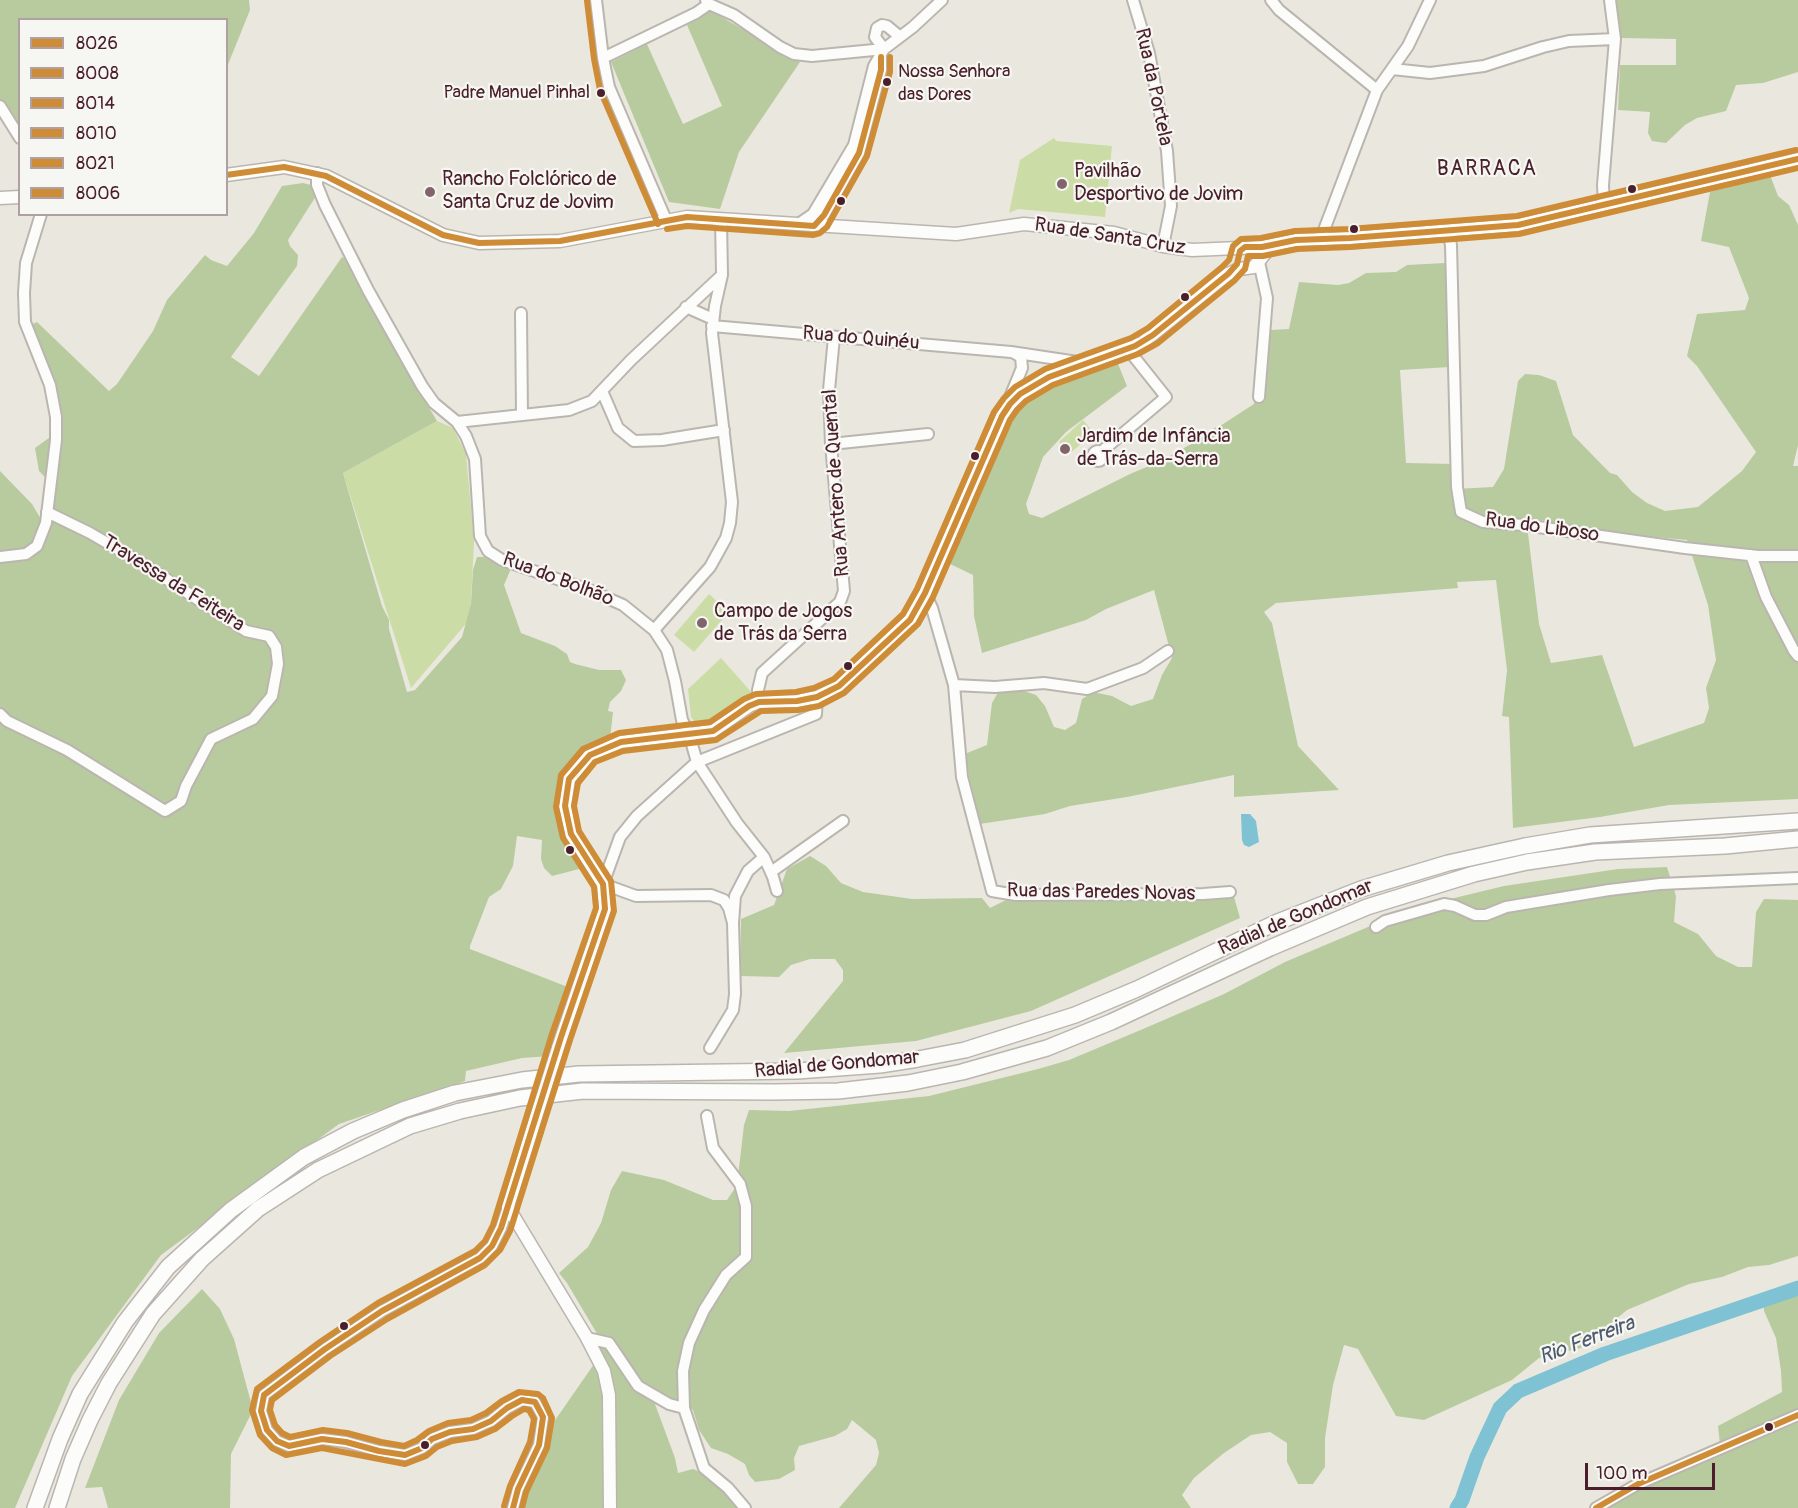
<!DOCTYPE html>
<html>
<head>
<meta charset="utf-8">
<style>
  body { margin:0 }
  #map { position:relative; width:1798px; height:1508px; overflow:hidden; background:#eae8de; font-family:Pangolin,sans-serif }
  canvas { display:block }
  .legend { position:absolute; left:18px; top:18px; width:210px; height:198px; box-sizing:border-box; background:#f6f6f2; border:2px solid #b1a0a2; margin:0; padding:8px 10px; list-style:none; font-size:18px; color:#4a1f2b }
  .legend li { display:flex; align-items:center; gap:12px; height:30px }
  .legend b { width:30px; border:2px solid #b1a0a2 }
  .scale { position:absolute; left:1585px; top:1463px; width:130px; height:27px; box-sizing:border-box; border:3px solid #4a1f2b; border-top:0; padding-left:8px; font-size:18px; line-height:21px; white-space:nowrap; color:#4a1f2b; -webkit-text-stroke:4px #f6f6f2; paint-order:stroke }
</style>
</head>
<body>
<div id="map">
<canvas width="1798" height="1508"></canvas>
<ul class="legend">
<li><b style="height:8px;background:#cf8c37"></b>8026</li>
<li><b style="height:8px;background:#cf8c37"></b>8008</li>
<li><b style="height:8px;background:#cf8c37"></b>8014</li>
<li><b style="height:8px;background:#cf8c37"></b>8010</li>
<li><b style="height:8px;background:#cf8c37"></b>8021</li>
<li><b style="height:8px;background:#cf8c37"></b>8006</li>
</ul>
<div class="scale">100 m</div>
</div>
<script>
const c = document.querySelector('canvas').getContext('2d');
c.lineJoin = 'round';
function fill(path, color) { c.fillStyle = color; c.fill(path, 'evenodd'); }
const shape = rows => new Path2D(rows.map(r => 'M' + r).join(''));
function strokePath(path, color, width, dash) { c.strokeStyle = color; c.lineWidth = width; c.lineCap = dash ? 'butt' : 'round'; c.setLineDash(dash || []); c.stroke(path); }
function drawText(font, color, halo, rows, align = 'center') {
  c.font = font + ' Pangolin,sans-serif'; c.lineWidth = 4.5; c.setLineDash([]); c.textBaseline = 'middle'; c.strokeStyle = halo; c.fillStyle = color; for (const [text, x, y, turn = 0] of rows) {
    c.save(); c.translate(x, y); c.rotate((+turn || 0) * Math.PI / 180); c.textAlign = isNaN(turn) ? turn : align; if (halo) c.strokeText(text, 0, 0); c.fillText(text, 0, 0); c.restore();
  }
}
fill(shape([
  [1054,138,1056,141,1112,146,1105,217,1018,209,1009,213,1020,160],
  [1083,420,1094,433,1069,454,1059,442],
  [437,421,453,428,466,454,474,542,470,619,411,688,343,473],
  [709,594,729,612,694,652,674,635],
  [721,658,753,694,743,706,719,724,702,728,695,722,691,717,688,689]
]), '#ccdca6');
fill(shape([
  [0,0,249,0,250,10,227,67,226,20,20,20,19,136,7,119,0,100],
  [1615,0,1798,0,1798,72,1763,83,1736,85,1726,111,1697,118,1685,125,1666,143,1652,141,1648,133,1650,112,1618,110,1620,65,1676,65,1676,39,1621,38],
  [711,11,800,62,739,152,720,209,669,202,611,62,647,44,683,124,722,106,687,25],
  [1770,175,1778,196,1789,205,1798,225,1798,445,1793,466,1798,466,1798,799,1669,805,1600,817,1513,828,1509,717,1502,716,1507,670,1496,580,1457,582,1458,588,1276,603,1264,612,1272,623,1298,746,1339,790,1234,797,1234,775,1127,797,1070,806,1045,814,980,824,967,768,967,753,987,745,992,703,1000,689,1021,690,1036,695,1045,706,1054,727,1065,730,1076,723,1082,699,1093,692,1112,696,1131,706,1153,699,1162,675,1172,658,1154,590,1106,609,1086,620,982,653,974,616,973,575,946,562,1016,412,1033,392,1116,359,1127,386,1066,432,1043,457,1026,504,1029,514,1042,518,1130,474,1163,460,1205,436,1212,429,1220,426,1254,404,1257,370,1266,361,1271,330,1289,329,1299,282,1338,285,1349,283,1366,273,1396,272,1407,265,1445,263,1450,367,1400,370,1406,463,1455,464,1454,489,1493,487,1504,469,1518,381,1525,374,1539,375,1556,381,1573,435,1610,473,1617,475,1632,492,1647,503,1665,511,1698,507,1742,471,1756,452,1697,366,1687,356,1697,314,1745,310,1749,298,1729,247,1701,241,1710,192],
  [1533,519,1625,534,1687,540,1708,605,1716,660,1706,688,1709,708,1704,723,1634,747,1602,655,1551,663,1539,624,1527,525],
  [303,183,311,185,318,193,288,240,290,246,298,255,297,266,231,357,259,376,342,257,344,258,360,282,398,355,437,421,343,473,382,606,389,620,389,629,407,692,415,690,462,637,471,604,473,570,477,557,516,557,504,585,521,633,555,646,567,654,570,662,575,664,599,670,621,670,626,680,621,691,610,702,608,711,613,712,610,739,588,747,577,757,560,805,568,843,587,867,552,876,544,868,541,859,542,840,517,836,513,866,501,889,489,897,470,946,470,949,573,989,551,1056,522,1058,466,1071,465,1081,339,1124,161,1255,72,1376,15,1508,0,1508,0,471,32,504,42,521,49,481,39,471,35,448,53,435,58,409,33,324,37,322,109,391,117,384,153,331,167,300,205,255,211,260,227,266,254,233,282,186],
  [810,856,826,866,841,883,863,892,912,899,982,898,990,908,1010,898,1165,895,1234,897,1240,918,1031,1011,916,1041,784,1053,843,981,843,970,835,959,810,959,791,965,779,977,740,976,741,919,774,905,787,869],
  [1667,867,1676,896,1674,922,1698,934,1716,956,1738,967,1752,967,1756,912,1764,899,1798,900,1798,1256,1769,1265,1748,1267,1722,1277,1689,1284,1627,1310,1581,1348,1539,1358,1512,1380,1424,1420,1396,1416,1358,1349,1344,1345,1333,1385,1325,1438,1325,1467,1313,1484,1298,1484,1287,1462,1287,1443,1270,1432,1251,1435,1224,1453,1194,1478,1182,1495,1191,1508,839,1508,876,1465,879,1453,876,1440,852,1420,847,1429,835,1436,799,1446,794,1458,795,1470,779,1479,755,1482,749,1475,745,1464,728,1454,711,1448,699,1430,693,1410,682,1400,659,1401,655,1404,675,1458,678,1473,693,1469,707,1475,735,1501,738,1508,519,1508,524,1488,540,1456,551,1426,601,1354,596,1332,567,1283,559,1273,588,1247,601,1223,611,1190,622,1171,664,1180,713,1200,727,1200,737,1185,744,1125,749,1110,789,1111,929,1096,1038,1069,1069,1060,1143,1029,1224,994,1285,962,1413,908,1504,886,1618,869],
  [1798,1286,1798,1508,1605,1508,1625,1494,1721,1454,1718,1426,1782,1392,1781,1371,1776,1338,1764,1311,1763,1294],
  [202,1289,220,1309,234,1339,253,1410,231,1454,230,1508,108,1508,102,1487,85,1488,119,1400,159,1333]
]), '#b8cb9e');
fill(shape([
  [1241,814,1250,814,1256,821,1259,842,1249,847,1244,845,1242,840]
]), '#7fc2d4');
strokePath(shape([
  [1457,1508,1462,1500,1477,1457,1500,1408,1518,1391,1605,1354,1798,1288]
]), '#7fc2d4', 15);
const minor = shape([
  [596,0,603,58,609,87,666,220],
  [706,0,709,4,734,15,780,47,794,54,812,56,884,49],
  [1133,0,1149,53,1167,151,1171,206,1163,246],
  [1271,0,1279,10,1377,90],
  [884,49,875,37,877,28,882,25,887,26,899,36],
  [603,58,696,13,709,4],
  [1392,69,1430,73,1484,66,1543,47,1569,41,1615,39],
  [0,106,20,138],
  [317,173,317,185,325,205,368,290,422,386,434,403,457,422,466,436,475,459,480,536,488,551,502,560,589,590,623,605,654,630,667,650,675,681,682,720,689,734,697,762,737,823,764,857,773,877,777,891],
  [1604,205,1603,185,1615,39,1610,0],
  [797,225,813,214,854,145,874,66,884,49,913,27,942,0],
  [814,226,824,215,859,153,881,70,881,57],
  [1447,230,1451,245,1457,487,1461,512,1483,522,1524,525,1685,548,1758,556,1798,556],
  [1321,238,1377,90,1408,46,1430,0],
  [686,307,713,319],
  [521,313,522,415],
  [712,326,1011,352,1084,363],
  [602,391,618,428,634,441,662,440,724,430],
  [1259,397,1267,298,1259,262],
  [1006,407,1022,368,1021,357,1014,353],
  [457,422,569,410,592,401,631,360,722,275],
  [831,444,928,434],
  '1093 456a5 5 0 1 1 10 0a5 5 0 1 1-10 0Z',
  [1101,452,1166,397,1127,348],
  [1751,555,1766,597,1794,651,1798,656],
  [0,557,26,554,37,546,46,523,56,440,56,417,50,385,25,322,24,293,26,263,41,214],
  [925,593,932,608,954,685,962,777,992,891,1016,895,1203,894,1230,892],
  [654,630,710,567,726,538,730,523,732,502,712,333,715,306,722,275,721,219],
  [954,685,995,687,1044,683,1087,689,1143,668,1168,651],
  [759,702,758,690,762,673,840,602,844,591,831,444,829,390,834,337],
  [0,714,7,721,67,750,165,811,181,801,186,786,211,739,253,719,272,696,278,664,276,647,269,636,246,631,145,565,90,533,47,512],
  [771,872,843,821],
  [733,923,729,908,724,900,711,895,636,896,603,884,620,837,637,816,697,762,816,714,817,697],
  [1376,927,1385,921,1444,904,1455,906,1475,915,1486,915,1506,907,1609,890,1660,884,1798,878],
  [710,1048,733,1010,735,994,733,923,735,896,748,871,764,857],
  [508,1207,501,1228,492,1246,480,1258,382,1311,325,1349,264,1395,261,1411,267,1430,277,1441,289,1446,322,1439,346,1442,379,1451,405,1455,422,1448,432,1439,450,1432,473,1429,491,1421,507,1408,522,1400,535,1402,543,1417,539,1445,518,1489,513,1508],
  [587,1338,609,1343,638,1386,669,1404,684,1408,704,1468,728,1488,745,1508],
  [684,1408,683,1371,689,1343,704,1310,726,1275,746,1257,746,1206,740,1184,713,1148,707,1116],
  [1596,1508,1638,1484,1798,1415]
]);
const major = shape([
  [226,175,284,167,326,176,443,235,479,243,560,241,687,217,956,234,1024,224,1114,233,1163,246,1192,250,1262,247,1296,240,1350,238,1518,225,1798,159],
  [0,198,20,197],
  [558,1048,605,909,603,884,571,834,565,806,569,779,590,755,621,742,713,731,749,706,759,702,797,701,817,697,839,686,910,620,925,593,1002,416,1010,404,1020,394,1049,377,1142,343,1228,274,1239,269,1254,267,1267,251,1276,246],
  [536,1117,508,1207,587,1338,604,1371,609,1395,610,1508]
]);
const highway = shape([
  [35,1508,60,1439,80,1394,125,1322,168,1267,231,1210,304,1157,353,1131,403,1110,455,1093,522,1080,579,1074,797,1071,880,1065,918,1059,965,1050,1075,1015,1137,989,1275,923,1361,889,1448,863,1525,846,1590,835,1798,821],
  [57,1508,73,1459,90,1420,109,1383,153,1314,202,1259,258,1209,318,1170,410,1126,460,1111,520,1098,583,1091,774,1092,838,1091,908,1083,962,1072,1047,1048,1111,1022,1270,948,1367,907,1474,874,1527,862,1595,852,1725,846,1798,839]
]);
strokePath(minor, '#bbb5b0', 14);
strokePath(major, '#bbb5b0', 15);
strokePath(highway, '#bbb5b0', 18);
strokePath(minor, '#fcfcfa', 10);
strokePath(major, '#fcfcfa', 12);
strokePath(highway, '#fcfcfa', 15);
const majorBridge = shape([
  [536,1117,558,1048]
]);
strokePath(majorBridge, '#bbb5b0', 15, []);
strokePath(majorBridge, '#fcfcfa', 12);
strokePath(shape([
  [513,1508,518,1489,539,1445,543,1417,535,1402,522,1400,507,1408,491,1421,473,1429,450,1432,432,1439,422,1448,405,1455,379,1451,346,1442,322,1439,289,1446,277,1441,267,1430,261,1411,264,1395,325,1349,382,1311,480,1258,492,1246,501,1228,561,1037,605,909,603,884,571,834,565,806,569,779,590,755,621,742,713,731,749,706,759,702,797,701,817,697,839,686,910,620,925,593,1002,416,1010,404,1020,394,1049,377,1135,346,1153,335,1228,274,1237,264,1240,251,1245,247,1262,247,1296,240,1350,238,1518,225,1798,159]
]), '#cf8c37', 6);
strokePath(shape([
  [522,1508,526,1492,547,1448,552,1418,543,1398,538,1394,519,1392,502,1401,486,1413,471,1420,448,1423,429,1431,417,1440,404,1446,381,1442,347,1433,323,1430,290,1437,282,1433,275,1425,270,1410,272,1400,330,1356,387,1319,485,1265,500,1250,510,1231,570,1040,614,911,611,881,579,831,574,806,578,783,595,762,623,751,716,740,761,711,798,710,819,706,844,693,918,624,933,597,1010,420,1017,410,1026,401,1053,385,1138,354,1158,343,1234,281,1245,269,1248,256,1263,256,1297,249,1351,247,1519,234,1798,168]
]), '#cf8c37', 6);
strokePath(shape([
  [504,1506,510,1486,530,1442,534,1419,529,1410,524,1409,512,1416,495,1429,477,1437,452,1441,437,1447,426,1456,405,1464,322,1448,286,1455,272,1448,260,1435,252,1410,257,1389,320,1342,378,1303,475,1251,485,1241,493,1225,552,1034,596,908,594,887,563,838,556,807,561,775,583,749,619,733,710,722,744,699,756,694,796,692,814,688,834,679,903,614,917,589,994,412,1004,398,1015,387,1045,369,1131,338,1148,328,1222,267,1229,260,1233,246,1241,239,1261,238,1295,231,1349,229,1517,216,1796,150]
]), '#cf8c37', 6);
strokePath(shape([
  [226,175,284,167,326,176,443,235,479,243,560,241,687,217,814,226,824,215,859,153,881,70,881,57]
]), '#cf8c37', 6);
strokePath(shape([
  [587,1,594,59,600,90,658,224],
  [667,229,687,226,813,235,820,233,827,227,867,156,890,72,890,57]
]), '#cf8c37', 6);
strokePath(shape([
  [1596,1508,1638,1484,1798,1415]
]), '#cf8c37', 6);
for (const [x, y, r, color] of [
  [887,82,5,"#4a1f2b"],
  [601,93,5,"#4a1f2b"],
  [1062,184,6,"#82656a"],
  [1632,189,5,"#4a1f2b"],
  [430,192,6,"#82656a"],
  [841,201,5,"#4a1f2b"],
  [1354,229,5,"#4a1f2b"],
  [1185,297,5,"#4a1f2b"],
  [1065,449,6,"#82656a"],
  [975,456,5,"#4a1f2b"],
  [702,623,6,"#82656a"],
  [848,666,5,"#4a1f2b"],
  [570,850,5,"#4a1f2b"],
  [344,1326,5,"#4a1f2b"],
  [1769,1427,5,"#4a1f2b"],
  [425,1445,5,"#4a1f2b"]
]) { const dot = new Path2D(); dot.arc(x, y, r, 0, 2 * Math.PI); c.fillStyle = color; c.fill(dot); strokePath(dot, '#f6f6f2', 2); }
drawText('18px', '#4a1f2b', '#f6f6f2', [
  ["Nossa Senhora",898,72],
  ["das Dores",898,95],
  ["Padre Manuel Pinhal",590,93,"right"]
], 'left');
drawText('20px', '#4a1f2b', '#f6f6f2', [
  ["Rua da Portela",1153,87,78],
  ["Rua de Santa Cruz",1110,237,9],
  ["Rua do Quinéu",861,339,5],
  ["Rua Antero de Quental",837,483,-94],
  ["Rua do Liboso",1542,528,8],
  ["Rua do Bolhão",558,580,21],
  ["Travessa da Feiteira",173,584,32],
  ["Rua das Paredes Novas",1101,893,1],
  ["Radial de Gondomar",1296,918,-23],
  ["Radial de Gondomar",837,1065,-5]
]);
drawText('20px', '#4a1f2b', '#f6f6f2', [
  ["Pavilhão",1074,172],
  ["Desportivo de Jovim",1074,195],
  ["Rancho Folclórico de",442,180],
  ["Santa Cruz de Jovim",442,203],
  ["Jardim de Infância",1077,437],
  ["de Trás-da-Serra",1077,460],
  ["Campo de Jogos",714,612],
  ["de Trás da Serra",714,635]
], 'left');
c.letterSpacing = '1.5px';
drawText('21px', '#4a1f2b', '#f6f6f2', [
  ["BARRACA",1487,170]
]);
c.letterSpacing = '0px';
drawText('italic 21px', '#4d596d', '#f6f6f2', [
  ["Rio Ferreira",1587,1341,-21]
]);
</script>
</body>
</html>
